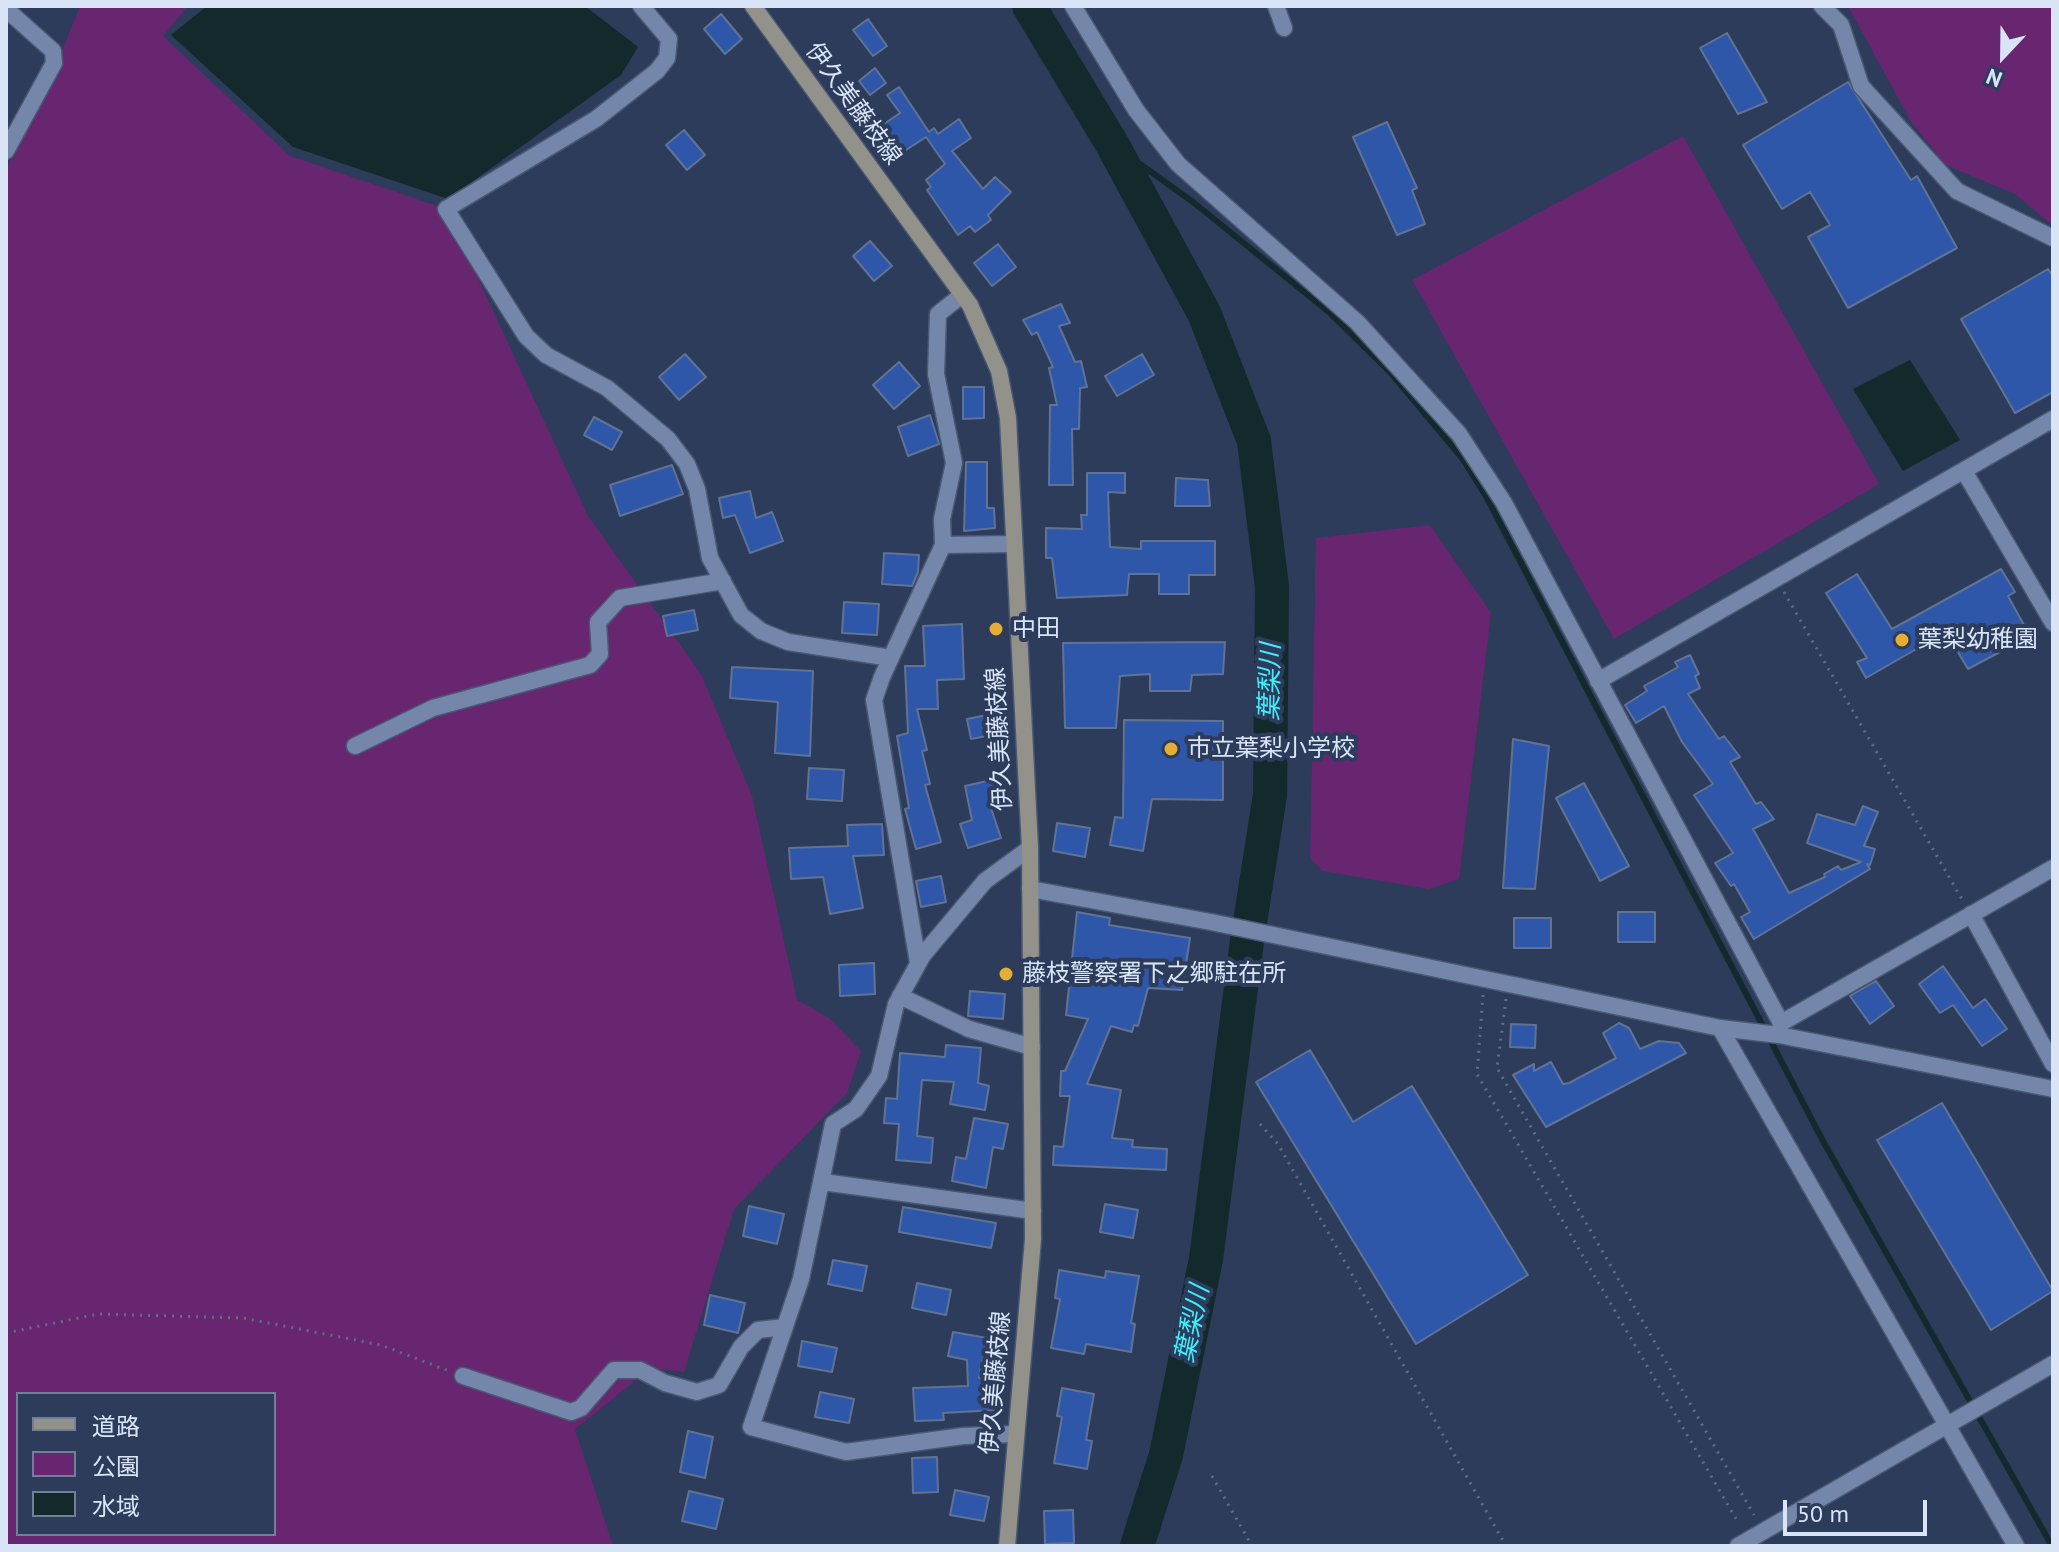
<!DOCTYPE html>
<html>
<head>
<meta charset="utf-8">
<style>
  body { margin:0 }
  #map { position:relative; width:2059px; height:1552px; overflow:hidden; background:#2c3c5a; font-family:"PT Sans","Noto Sans JP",sans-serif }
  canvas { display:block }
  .frame { position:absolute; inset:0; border:8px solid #d9e4f7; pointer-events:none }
  .legend { position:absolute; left:16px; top:1392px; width:260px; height:144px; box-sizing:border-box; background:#2c3c5a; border:2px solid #717f99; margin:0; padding:10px 14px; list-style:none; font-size:24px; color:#d9e4f7 }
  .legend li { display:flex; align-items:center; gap:16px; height:40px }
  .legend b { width:40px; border:2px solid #717f99 }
  .north { position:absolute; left:1963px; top:16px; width:80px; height:80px; -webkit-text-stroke:6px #2c3c5a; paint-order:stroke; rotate:202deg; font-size:22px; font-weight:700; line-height:32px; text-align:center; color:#d9e4f7 }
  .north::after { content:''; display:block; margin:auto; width:28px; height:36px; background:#d9e4f7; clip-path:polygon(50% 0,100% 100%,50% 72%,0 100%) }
  .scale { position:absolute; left:1783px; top:1500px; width:144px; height:36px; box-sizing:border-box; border:4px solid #d9e4f7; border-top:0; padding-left:10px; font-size:24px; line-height:28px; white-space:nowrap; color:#d9e4f7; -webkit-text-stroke:6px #2c3c5a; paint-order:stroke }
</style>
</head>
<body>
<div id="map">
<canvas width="2059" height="1552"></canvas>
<div class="frame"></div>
<ul class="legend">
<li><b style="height:10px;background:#92918a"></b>道路</li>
<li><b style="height:22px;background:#682671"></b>公園</li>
<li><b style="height:22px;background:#13292b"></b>水域</li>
</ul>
<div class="north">N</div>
<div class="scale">50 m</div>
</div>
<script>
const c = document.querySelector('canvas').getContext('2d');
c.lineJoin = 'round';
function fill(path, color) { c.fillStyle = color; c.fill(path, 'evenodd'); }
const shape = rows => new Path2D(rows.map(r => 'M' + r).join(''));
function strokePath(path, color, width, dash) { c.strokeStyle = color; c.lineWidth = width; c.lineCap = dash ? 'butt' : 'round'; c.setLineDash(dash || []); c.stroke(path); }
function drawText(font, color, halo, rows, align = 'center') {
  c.font = font + ' "PT Sans","Noto Sans JP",sans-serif'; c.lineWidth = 8; c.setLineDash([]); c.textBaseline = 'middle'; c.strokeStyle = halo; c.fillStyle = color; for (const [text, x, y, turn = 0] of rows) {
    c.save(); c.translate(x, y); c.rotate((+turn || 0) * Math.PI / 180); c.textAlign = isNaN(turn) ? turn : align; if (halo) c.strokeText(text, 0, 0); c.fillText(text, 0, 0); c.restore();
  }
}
fill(shape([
  [80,6,188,6,163,36,290,156,446,209,588,516,701,674,752,796,797,1000,829,1018,861,1051,847,1093,734,1209,684,1372,651,1368,575,1429,613,1546,6,1546,6,170,58,61],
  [18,1394,274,1394,274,1534,18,1534],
  [1848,6,2053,6,2053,226,2015,194,1946,165,1911,122],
  [1683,136,1879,484,1614,639,1412,280],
  [1430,525,1491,613,1459,879,1429,889,1323,871,1310,858,1316,538]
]), '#682671');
fill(shape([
  [207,6,585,6,638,47,621,75,448,199,293,147,171,35],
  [1910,360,1960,440,1903,471,1853,389]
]), '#13292b');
strokePath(shape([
  [1112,144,1193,202,1330,313,1390,372,1462,458,1487,498,1823,1141,2052,1546]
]), '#13292b', 6);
strokePath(shape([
  [1029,6,1112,144,1204,313,1254,441,1272,587,1270,795,1247,941,1206,1259,1166,1455,1137,1546]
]), '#13292b', 34);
const building = shape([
  [721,14,742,39,725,54,704,29,721,14],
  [868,19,887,46,873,56,853,30,868,19],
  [1727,33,1767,102,1738,114,1700,48,1727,33],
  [875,68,886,83,870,95,859,81,875,68],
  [1848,82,1911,180,1917,176,1957,248,1848,308,1808,237,1830,225,1810,192,1782,209,1743,145,1848,82],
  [899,87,929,132,934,128,938,134,959,119,971,138,952,151,983,189,995,177,1011,192,988,215,991,220,975,232,970,226,958,235,927,190,931,187,926,180,945,164,926,137,900,154,881,126,900,113,887,95,899,87],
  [1387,122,1417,188,1412,190,1425,224,1397,235,1353,137,1387,122],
  [684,130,705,155,687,170,666,145,684,130],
  [870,241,892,266,874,281,853,256,870,241],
  [998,244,1016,267,992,286,974,263,998,244],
  [2048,269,2053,277,2053,392,2015,413,1961,319,2048,269],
  [1061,304,1070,323,1059,326,1075,362,1081,361,1087,387,1080,388,1079,429,1072,429,1073,485,1049,485,1050,405,1057,405,1049,368,1053,367,1037,332,1032,335,1023,320,1061,304],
  [685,354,706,377,679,400,659,377,685,354],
  [1142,354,1154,375,1117,396,1105,376,1142,354],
  [899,362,920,386,894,409,873,385,899,362],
  [963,387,984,387,984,418,963,419,963,387],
  [930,415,939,444,908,456,898,427,930,415],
  [594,417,622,432,612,450,584,435,594,417],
  [966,462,987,462,987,508,994,508,995,528,964,531,966,462],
  [672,465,683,494,620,516,610,485,672,465],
  [1087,473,1125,473,1125,493,1108,492,1110,547,1141,549,1141,541,1215,541,1215,575,1189,575,1189,594,1159,594,1159,574,1129,574,1127,595,1057,598,1052,558,1046,558,1046,528,1082,529,1081,515,1087,515,1087,473],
  [1176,478,1208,480,1210,506,1175,506,1176,478],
  [750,491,756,518,772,512,783,541,750,553,735,515,723,518,719,498,750,491],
  [884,553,919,555,918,572,912,586,882,584,884,553],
  [2001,569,2015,592,2008,596,2030,636,1968,669,1946,632,1866,678,1857,662,1867,658,1826,593,1857,574,1892,629,2001,569],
  [844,602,879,604,877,635,842,633,844,602],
  [694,610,698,630,667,636,663,616,694,610],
  [962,624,964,679,937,680,938,709,917,709,927,750,922,751,930,784,925,785,941,842,916,849,905,809,909,808,897,736,908,733,905,666,925,666,923,626,962,624],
  [1225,642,1223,674,1192,675,1190,691,1150,691,1150,674,1120,676,1116,728,1065,728,1063,643,1225,642],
  [1690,655,1699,674,1695,676,1700,688,1688,694,1719,739,1724,736,1740,757,1730,762,1756,804,1761,802,1774,819,1753,829,1789,893,1825,877,1824,874,1838,866,1841,870,1861,862,1807,843,1817,814,1855,825,1863,806,1878,812,1864,846,1875,849,1870,865,1867,864,1870,869,1754,939,1741,917,1750,912,1734,884,1731,886,1715,863,1733,853,1694,795,1713,784,1682,742,1664,706,1636,723,1625,705,1647,691,1644,686,1678,667,1675,662,1690,655],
  [732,667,813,671,810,756,775,753,778,702,730,698,732,667],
  [997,713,1002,733,971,739,967,719,997,713],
  [1124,720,1223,721,1223,800,1152,799,1143,851,1110,845,1115,817,1123,818,1124,720],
  [1513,739,1549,746,1535,889,1503,888,1513,739],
  [809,768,844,770,842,801,807,799,809,768],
  [996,779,1000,799,989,802,1001,838,968,848,960,824,972,820,965,786,996,779],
  [1584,783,1629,866,1600,881,1556,798,1584,783],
  [1057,823,1090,828,1085,857,1053,851,1057,823],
  [882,824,884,855,853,856,863,908,830,914,823,877,791,879,789,848,848,846,847,825,882,824],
  [941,876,946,902,921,907,916,881,941,876],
  [1077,912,1110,918,1109,925,1190,938,1182,990,1148,988,1138,1026,1134,1025,1132,1032,1111,1026,1087,1084,1121,1090,1112,1138,1133,1140,1132,1147,1167,1149,1166,1170,1053,1165,1054,1146,1063,1147,1070,1096,1060,1096,1061,1071,1065,1071,1088,1019,1066,1015,1077,912],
  [1618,912,1655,912,1655,942,1618,942,1618,912],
  [1514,918,1551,918,1551,948,1514,948,1514,918],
  [874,963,875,994,840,996,839,965,874,963],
  [1943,966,1973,1008,1985,999,2007,1029,1982,1046,1953,1005,1940,1013,1919,984,1943,966],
  [1876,981,1894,1006,1870,1024,1850,996,1876,981],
  [970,991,1005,994,1003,1019,968,1016,970,991],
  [1619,1023,1629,1028,1640,1049,1659,1041,1679,1043,1686,1053,1546,1127,1513,1075,1534,1064,1534,1071,1551,1062,1563,1084,1569,1083,1616,1058,1603,1033,1619,1023],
  [1511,1024,1536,1025,1535,1048,1510,1047,1511,1024],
  [946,1045,981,1048,978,1083,989,1086,985,1110,950,1104,954,1082,922,1080,917,1136,933,1138,931,1163,896,1160,899,1124,884,1123,886,1098,897,1099,900,1053,945,1057,946,1045],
  [1310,1050,1353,1122,1412,1086,1528,1275,1416,1344,1256,1082,1310,1050],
  [1942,1103,2053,1291,1991,1330,1877,1140,1942,1103],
  [974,1118,1008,1124,1003,1149,993,1147,986,1188,952,1181,956,1157,966,1159,974,1118],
  [1105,1204,1138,1210,1133,1238,1100,1232,1105,1204],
  [749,1206,784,1214,777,1244,743,1236,749,1206],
  [903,1207,996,1223,991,1248,899,1232,903,1207],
  [833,1260,867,1266,862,1291,828,1284,833,1260],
  [1059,1270,1105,1278,1106,1271,1139,1276,1131,1323,1135,1324,1131,1352,1086,1344,1084,1354,1051,1348,1060,1299,1055,1298,1059,1270],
  [917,1283,951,1290,946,1315,912,1308,917,1283],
  [710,1295,745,1303,738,1333,704,1325,710,1295],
  [953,1332,987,1338,979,1378,996,1377,997,1410,943,1413,944,1420,915,1421,913,1388,968,1386,967,1360,948,1356,953,1332],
  [802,1341,837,1348,832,1372,798,1366,802,1341],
  [1062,1388,1094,1394,1086,1440,1092,1441,1087,1469,1054,1463,1062,1417,1057,1416,1062,1388],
  [820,1392,854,1399,849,1423,815,1417,820,1392],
  [688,1431,713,1437,705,1478,680,1472,688,1431],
  [937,1457,938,1492,913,1493,912,1458,937,1457],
  [955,1490,989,1497,984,1521,950,1515,955,1490],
  [689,1491,723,1499,716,1529,682,1521,689,1491],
  [1073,1510,1074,1543,1045,1544,1044,1511,1073,1510]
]);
fill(building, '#2e57aa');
strokePath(building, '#617395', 2);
const minor = shape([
  [641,6,669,39,667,58,657,71,596,119,446,209,526,336,546,355,607,388,668,439,687,464,697,489,710,558,741,615,761,631,788,642,891,658],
  [1073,6,1136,110,1178,164,1357,322,1459,434,1504,503,1781,1023,1779,1035],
  [1276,6,1284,28],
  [1822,6,1841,25,1861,86,1957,191,2053,238],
  [6,9,53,51,54,63,6,151],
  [1964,471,2053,623],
  [943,545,942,519,954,463,936,374,938,314,962,295],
  [1598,681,2053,419],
  [355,746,433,708,590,665,600,654,598,622,620,598,723,581],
  [1971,914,2053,1064],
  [918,963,874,700,882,677,943,545,1014,544],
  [900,996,969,1029,1032,1047],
  [1781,1023,2053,868],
  [823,1182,1033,1211],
  [463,1376,571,1412,581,1408,614,1370,640,1370,665,1383,697,1392,719,1385,741,1347,758,1330,785,1327],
  [1015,1434,963,1436,846,1452,751,1427,801,1279,833,1124,856,1109,879,1076,896,1004,923,955,985,881,1030,848],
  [1738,1546,2053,1364]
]);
const tertiary = shape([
  [1030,889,1211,922,1720,1028,1779,1035,2053,1089],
  [1720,1028,2016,1546]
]);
const secondary = shape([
  [753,6,970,305,999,371,1008,418,1030,848,1033,1239,1007,1546]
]);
strokePath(minor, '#4b5873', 19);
strokePath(tertiary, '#4b5873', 19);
strokePath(secondary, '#4b5873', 19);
strokePath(shape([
  [1784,592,1963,901],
  [1483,995,1477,1074,1739,1524],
  [1506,999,1497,1068,1754,1515],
  [1260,1124,1278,1144,1506,1546],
  [6,1333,98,1314,243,1318,381,1345,449,1371],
  [1212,1476,1252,1546]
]), '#606e89', 3, [2, 6]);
strokePath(minor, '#7487aa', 16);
strokePath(tertiary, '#7487aa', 16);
strokePath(secondary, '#92918a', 16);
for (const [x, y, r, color] of [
  [996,629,8,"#e4ad35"],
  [1902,640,8,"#e4ad35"],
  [1171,749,8,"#e4ad35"],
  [1006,974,8,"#e4ad35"]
]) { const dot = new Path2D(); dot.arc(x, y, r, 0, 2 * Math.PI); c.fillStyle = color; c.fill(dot); strokePath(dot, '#2c3c5a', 3); }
drawText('24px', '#d9e4f7', '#2c3c5a', [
  ["伊久美藤枝線",853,104,54],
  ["伊久美藤枝線",1000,739,-93],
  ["伊久美藤枝線",996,1383,-85]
]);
drawText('24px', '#d9e4f7', '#2c3c5a', [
  ["中田",1012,629],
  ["葉梨幼稚園",1918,640],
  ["市立葉梨小学校",1187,749],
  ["藤枝警察署下之郷駐在所",1022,974]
], 'left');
drawText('italic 26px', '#3deffc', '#2c3c5a', [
  ["葉梨川",1271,682,-89],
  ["葉梨川",1193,1324,-78]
]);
</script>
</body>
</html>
